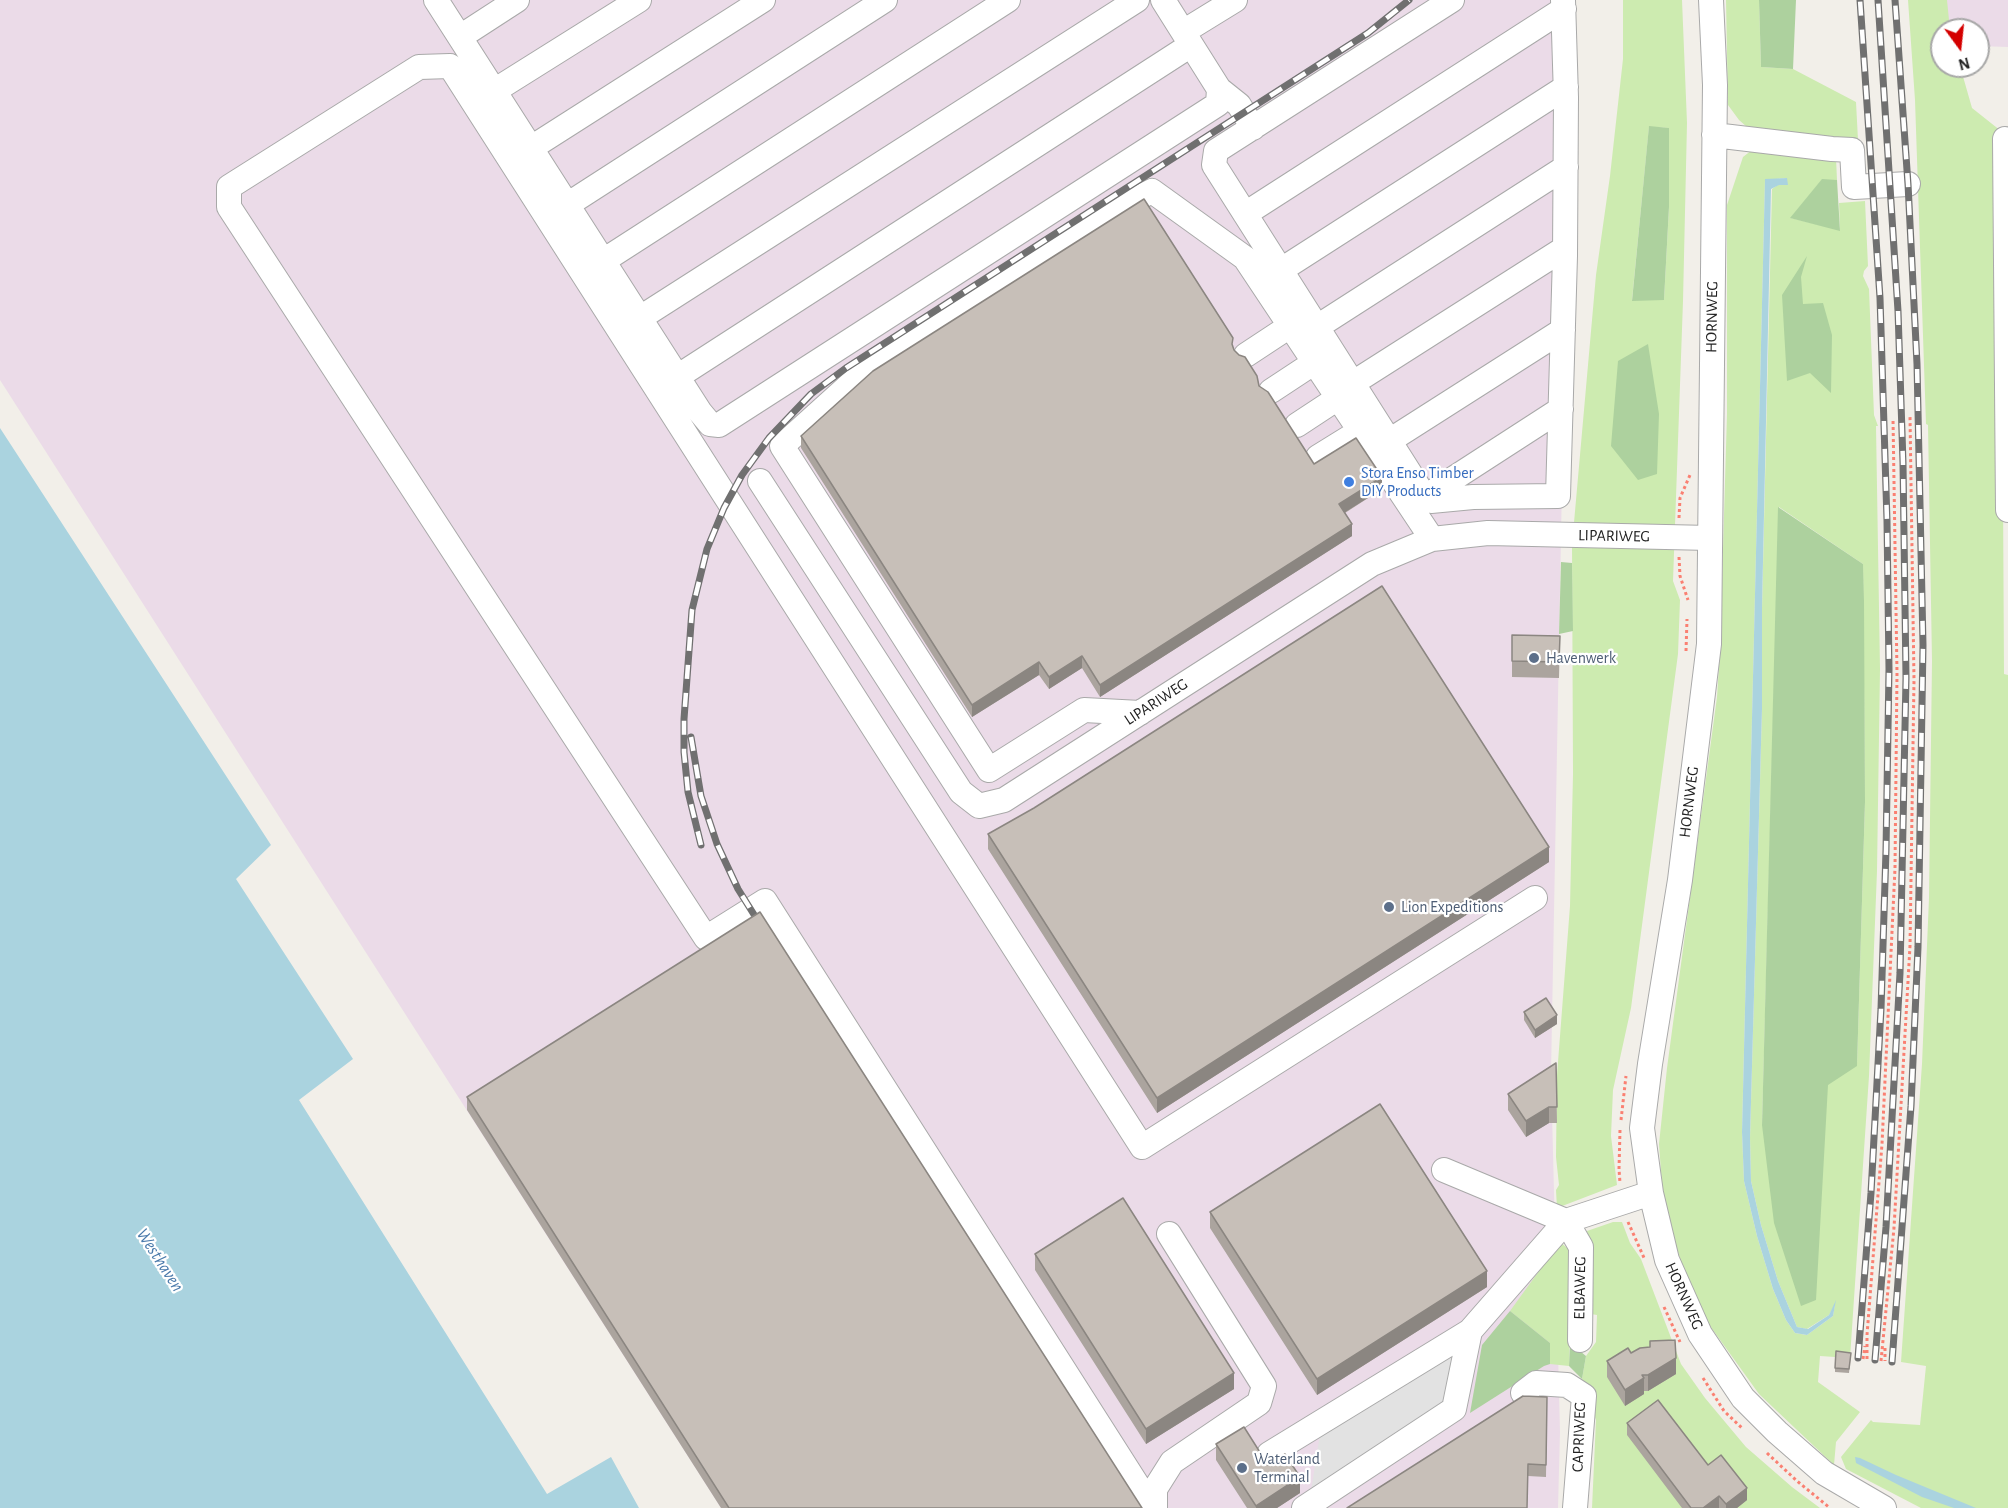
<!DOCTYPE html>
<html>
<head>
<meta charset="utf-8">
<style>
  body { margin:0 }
  #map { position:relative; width:2008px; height:1508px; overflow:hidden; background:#f2efe9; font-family:"Alegreya Sans",sans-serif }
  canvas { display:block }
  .north { position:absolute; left:1930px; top:18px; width:60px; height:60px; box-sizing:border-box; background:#fff; border:2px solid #a7a7a7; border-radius:50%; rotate:165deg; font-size:16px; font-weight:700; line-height:24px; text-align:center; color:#222 }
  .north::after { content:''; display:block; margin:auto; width:21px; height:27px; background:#d40000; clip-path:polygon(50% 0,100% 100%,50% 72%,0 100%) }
</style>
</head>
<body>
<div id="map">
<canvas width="2008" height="1508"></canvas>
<div class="north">N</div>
</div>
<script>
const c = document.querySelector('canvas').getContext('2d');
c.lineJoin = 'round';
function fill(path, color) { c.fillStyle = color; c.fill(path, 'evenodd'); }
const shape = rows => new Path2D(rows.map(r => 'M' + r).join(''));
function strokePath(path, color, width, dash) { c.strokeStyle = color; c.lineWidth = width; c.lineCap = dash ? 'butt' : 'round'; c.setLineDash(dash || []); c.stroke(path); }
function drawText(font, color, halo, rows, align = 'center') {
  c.font = font + ' "Alegreya Sans",sans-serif'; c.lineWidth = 4.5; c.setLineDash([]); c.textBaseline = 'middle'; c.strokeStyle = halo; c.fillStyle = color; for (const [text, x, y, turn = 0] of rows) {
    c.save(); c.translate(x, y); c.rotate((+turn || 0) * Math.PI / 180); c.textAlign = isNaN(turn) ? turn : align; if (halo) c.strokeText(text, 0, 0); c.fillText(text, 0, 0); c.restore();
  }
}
fill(shape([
  [0,0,1571,0,1551,1073,1560,1432,1558,1508,721,1508,0,380],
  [1931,0,2008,0,2008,47,1978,46,1978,30,1942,30]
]), '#ebdbe8');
fill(shape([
  [1623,0,1682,0,1687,123,1683,301,1673,581,1680,600,1678,654,1631,1008,1613,1090,1611,1136,1617,1185,1557,1208,1556,1190,1559,1185,1556,1157,1557,1075,1570,906,1573,774,1572,545,1596,275,1610,176,1623,59],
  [1649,127,1669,128,1669,207,1664,300,1632,300],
  [1726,0,1759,0,1761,67,1793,69,1856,102,1858,140,1835,141,1747,127,1739,120,1728,105],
  [1908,0,1947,0,1950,30,1942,30,1942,66,1960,66,1972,108,2001,131,2004,674,2008,675,2008,1508,1921,1508,1846,1469,1841,1457,1871,1420,1873,1422,1920,1425,1926,1366,1901,1362,1922,1064,1929,898,1932,661,1928,425,1926,424,1915,100],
  [1752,150,1836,158,1837,180,1822,180,1791,218,1840,230,1839,203,1865,201,1868,266,1864,271,1863,276,1869,289,1874,415,1878,426,1876,426,1880,669,1877,871,1869,1076,1850,1358,1820,1356,1818,1382,1860,1412,1836,1442,1834,1465,1759,1394,1705,1319,1687,1281,1672,1233,1662,1185,1659,1144,1667,1068,1717,697,1720,651,1727,414,1727,205,1743,157],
  [1787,178,1772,189,1762,608,1762,709,1750,1138,1751,1181,1761,1225,1778,1281,1797,1327,1807,1329,1829,1315,1835,1304,1833,1316,1807,1335,1795,1333,1786,1320,1773,1289,1757,1236,1744,1181,1742,1132,1765,180],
  [1779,507,1863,564,1865,802,1857,1065,1762,1125],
  [1613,1222,1622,1222,1630,1243,1641,1259,1681,1364,1705,1398,1746,1447,1792,1487,1820,1508,1592,1508,1596,1420,1582,1379,1586,1356,1596,1342,1597,1315,1591,1314,1591,1255,1587,1231],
  [1560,1242,1572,1252,1569,1366,1550,1364,1550,1343,1510,1311]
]), '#cdebb0');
fill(shape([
  [1759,0,1796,0,1793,69,1761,67],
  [1649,126,1669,128,1669,207,1664,300,1632,301],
  [1822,179,1837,180,1840,231,1790,218],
  [1807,256,1801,277,1803,304,1823,303,1832,335,1831,393,1810,373,1787,381,1782,295],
  [1648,344,1659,414,1657,474,1638,480,1611,446,1618,361],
  [1778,507,1863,564,1864,601,1865,802,1857,1066,1828,1085,1816,1300,1801,1306,1774,1223,1762,1125],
  [1561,562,1572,563,1573,631,1559,634],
  [1510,1311,1550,1343,1550,1364,1544,1366,1470,1413,1482,1345],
  [1570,1343,1586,1356,1582,1379,1569,1366]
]), '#add19e');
fill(shape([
  [1459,1346,1448,1403,1311,1491,1320,1434]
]), '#e2e2e2');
fill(shape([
  [1787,178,1788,185,1779,185,1771,189,1762,608,1762,709,1750,1138,1751,1181,1761,1225,1778,1281,1797,1327,1808,1329,1829,1315,1836,1300,1833,1316,1807,1335,1795,1333,1786,1320,1773,1289,1757,1236,1744,1181,1742,1132,1765,179],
  [0,428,271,845,236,879,353,1059,299,1100,547,1494,611,1457,639,1508,0,1508],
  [1855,1457,1860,1458,1896,1475,1976,1508,1954,1508,1922,1497,1856,1463]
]), '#aad3df');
const minor = shape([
  [436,0,700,412,710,424,719,425,1218,104,1219,89],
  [1163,0,1219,89,1239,105,1253,128],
  [1452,0,1216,151,1214,165,1423,494,1431,501,1473,497,1558,496,1565,256,1566,97,1563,0],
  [1711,0,1715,85,1709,644,1680,880,1650,1064,1642,1128,1651,1193,1667,1260,1700,1334,1743,1398,1777,1432,1824,1473,1884,1508],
  [1183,32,1235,0],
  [460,37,517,0],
  [494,91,639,0],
  [1714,135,1832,149,1852,150,1854,187,1908,184],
  [2008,140,2005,139,2008,510],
  [531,148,763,0],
  [567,205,885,0],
  [1245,214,1564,9],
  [603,261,1008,0],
  [1281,270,1566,87],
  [640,318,1137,0],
  [1317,327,1566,167],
  [1246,355,1290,326],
  [677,377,1191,45],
  [1353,383,1565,248],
  [1271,391,1315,362],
  [1297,425,1338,398],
  [1389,441,1563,330],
  [1318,457,1360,431],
  [760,481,961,792,979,806,1004,800,1372,564,1432,539,1488,533,1710,538],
  [1425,497,1561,409],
  [1140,713,1084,710,989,770,782,446,864,372,1130,202,1152,191,1245,258,1432,539],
  [1580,1340,1581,1247,1566,1221,1651,1193],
  [1523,1393,1536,1383,1567,1385,1584,1396,1575,1508],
  [1269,1454,1470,1331,1566,1221,1444,1170],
  [1152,1508,765,901,706,938,229,207,229,187,419,67,450,66,1142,1147,1535,898],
  [1155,1508,1155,1489,1172,1462,1259,1403,1264,1386,1169,1234],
  [1304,1508,1454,1409,1470,1331]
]);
strokePath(minor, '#a9a9a9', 26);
strokePath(shape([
  [1679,518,1680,498,1690,475],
  [1679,557,1680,576,1688,600],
  [1686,651,1687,619],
  [1621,1120,1626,1076],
  [1620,1130,1619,1169,1620,1183],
  [1628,1222,1645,1260],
  [1664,1307,1680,1342],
  [1885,1348,1885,1361],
  [1863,1359,1865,1346],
  [1867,1359,1867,1335,1882,1144,1895,868,1897,673,1893,418],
  [1881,1361,1894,1228,1910,946,1914,680,1910,417],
  [1703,1378,1724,1411,1743,1429],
  [1767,1453,1797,1481,1830,1508]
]), '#fa8072', 3, [3, 3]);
strokePath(minor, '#fff', 24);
const rail = shape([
  [691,737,701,796,717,844,738,889,763,929],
  [701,845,688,792,684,752,684,719,692,610,707,549,724,508,742,475,769,438,811,394,846,368,1368,33,1409,0],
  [1858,1358,1871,1193,1881,1009,1886,850,1889,669,1887,521,1880,298,1860,0],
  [1875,1360,1886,1227,1900,973,1906,678,1903,463,1898,311,1878,0],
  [1892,1362,1911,1106,1918,947,1923,645,1917,364,1908,184,1895,0]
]);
strokePath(rail, '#707070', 7);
strokePath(rail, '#fff', 4.5, [14]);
fill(shape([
  [1233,348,1234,350,1314,464,1382,489,1345,513,1352,536,1100,697,1082,668,1049,689,1039,675,972,717,801,448,801,436],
  [1512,635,1560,636,1559,678,1512,677],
  [988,834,1549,862,1157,1113,988,849],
  [1524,1012,1557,1024,1535,1038,1524,1020],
  [1556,1063,1557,1123,1549,1123,1526,1137,1508,1110,1508,1094],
  [467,1097,1142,1508,721,1508,467,1110],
  [1210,1212,1487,1287,1317,1395,1210,1228],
  [1035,1254,1234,1389,1146,1444,1035,1270],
  [1631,1353,1676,1374,1648,1391,1644,1391,1644,1394,1625,1406,1607,1377,1607,1361],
  [1851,1353,1849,1373,1835,1372,1835,1368],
  [1547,1397,1546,1477,1528,1476,1347,1508],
  [1627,1423,1708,1465,1747,1500,1737,1508,1682,1508,1627,1435],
  [1216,1444,1268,1465,1300,1493,1277,1508,1247,1508,1216,1460]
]), '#aba49e');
fill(shape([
  [1382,477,1382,489,1339,516,1339,504],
  [1352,524,1352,536,1100,697,1100,685],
  [1082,656,1082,668,1049,689,1049,677],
  [1039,662,1039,675,972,717,972,705],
  [1549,847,1549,862,1157,1113,1157,1098],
  [1557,1015,1557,1024,1535,1038,1535,1030],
  [1549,1107,1549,1123,1526,1137,1526,1121],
  [1487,1271,1487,1287,1317,1395,1317,1379],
  [1676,1358,1676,1374,1648,1391,1648,1375],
  [1234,1373,1234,1389,1146,1444,1146,1429],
  [1644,1378,1644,1394,1625,1406,1625,1390],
  [1300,1477,1300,1493,1277,1508,1256,1508,1256,1506],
  [1747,1488,1747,1500,1737,1508,1726,1508,1726,1504],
  [1719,1496,1719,1508,1703,1508]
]), '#8b8681');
const building = shape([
  [1144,199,1233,338,1232,344,1234,350,1239,355,1245,357,1257,376,1259,386,1268,392,1314,464,1356,438,1382,477,1339,504,1352,524,1100,685,1082,656,1049,677,1039,662,972,705,801,436,873,371,1144,199],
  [1382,586,1549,847,1157,1098,988,834,1034,808,1382,586],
  [1512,635,1560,636,1559,662,1512,661,1512,635],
  [760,912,1142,1508,729,1508,467,1097,760,912],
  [1546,998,1557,1015,1535,1030,1524,1012,1546,998],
  [1556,1063,1557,1107,1549,1107,1526,1121,1508,1094,1556,1063],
  [1380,1104,1487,1271,1317,1379,1210,1212,1380,1104],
  [1123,1198,1234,1373,1146,1429,1035,1254,1123,1198],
  [1675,1340,1676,1358,1648,1375,1642,1375,1644,1378,1625,1390,1607,1361,1628,1348,1631,1353,1640,1348,1650,1347,1650,1341,1675,1340],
  [1836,1351,1851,1353,1849,1369,1835,1368,1836,1351],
  [1523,1396,1547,1397,1546,1465,1528,1464,1527,1508,1347,1508,1523,1396],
  [1658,1400,1708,1465,1721,1455,1747,1488,1726,1504,1719,1496,1703,1508,1691,1508,1627,1423,1658,1400],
  [1244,1427,1268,1465,1285,1454,1300,1477,1256,1506,1216,1444,1244,1427]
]);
fill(building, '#c7bfb8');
strokePath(building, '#8b8681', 1.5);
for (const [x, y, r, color] of [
  [1349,482,6,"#3f7fe0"],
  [1534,658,6,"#5c6f8a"],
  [1389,907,6,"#5c6f8a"],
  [1242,1468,6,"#5c6f8a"]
]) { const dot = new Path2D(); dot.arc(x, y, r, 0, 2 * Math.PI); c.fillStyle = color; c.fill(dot); strokePath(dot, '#fff', 2); }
drawText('16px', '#222', '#fff', [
  ["HORNWEG",1712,317,-89],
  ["LIPARIWEG",1614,536,1],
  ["LIPARIWEG",1156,702,-33],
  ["HORNWEG",1689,802,-83],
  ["ELBAWEG",1580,1288,-89],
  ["HORNWEG",1684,1296,66],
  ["CAPRIWEG",1579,1437,-88]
]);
drawText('16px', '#366cbe', '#fff', [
  ["Stora Enso Timber",1361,473],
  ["DIY Products",1361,491]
], 'left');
drawText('16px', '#4e5e75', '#fff', [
  ["Havenwerk",1546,658],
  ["Lion Expeditions",1401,907],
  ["Waterland",1254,1459],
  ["Terminal",1254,1477]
], 'left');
drawText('italic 18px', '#4a7aab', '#fff', [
  ["Westhaven",160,1260,57]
]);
</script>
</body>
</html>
